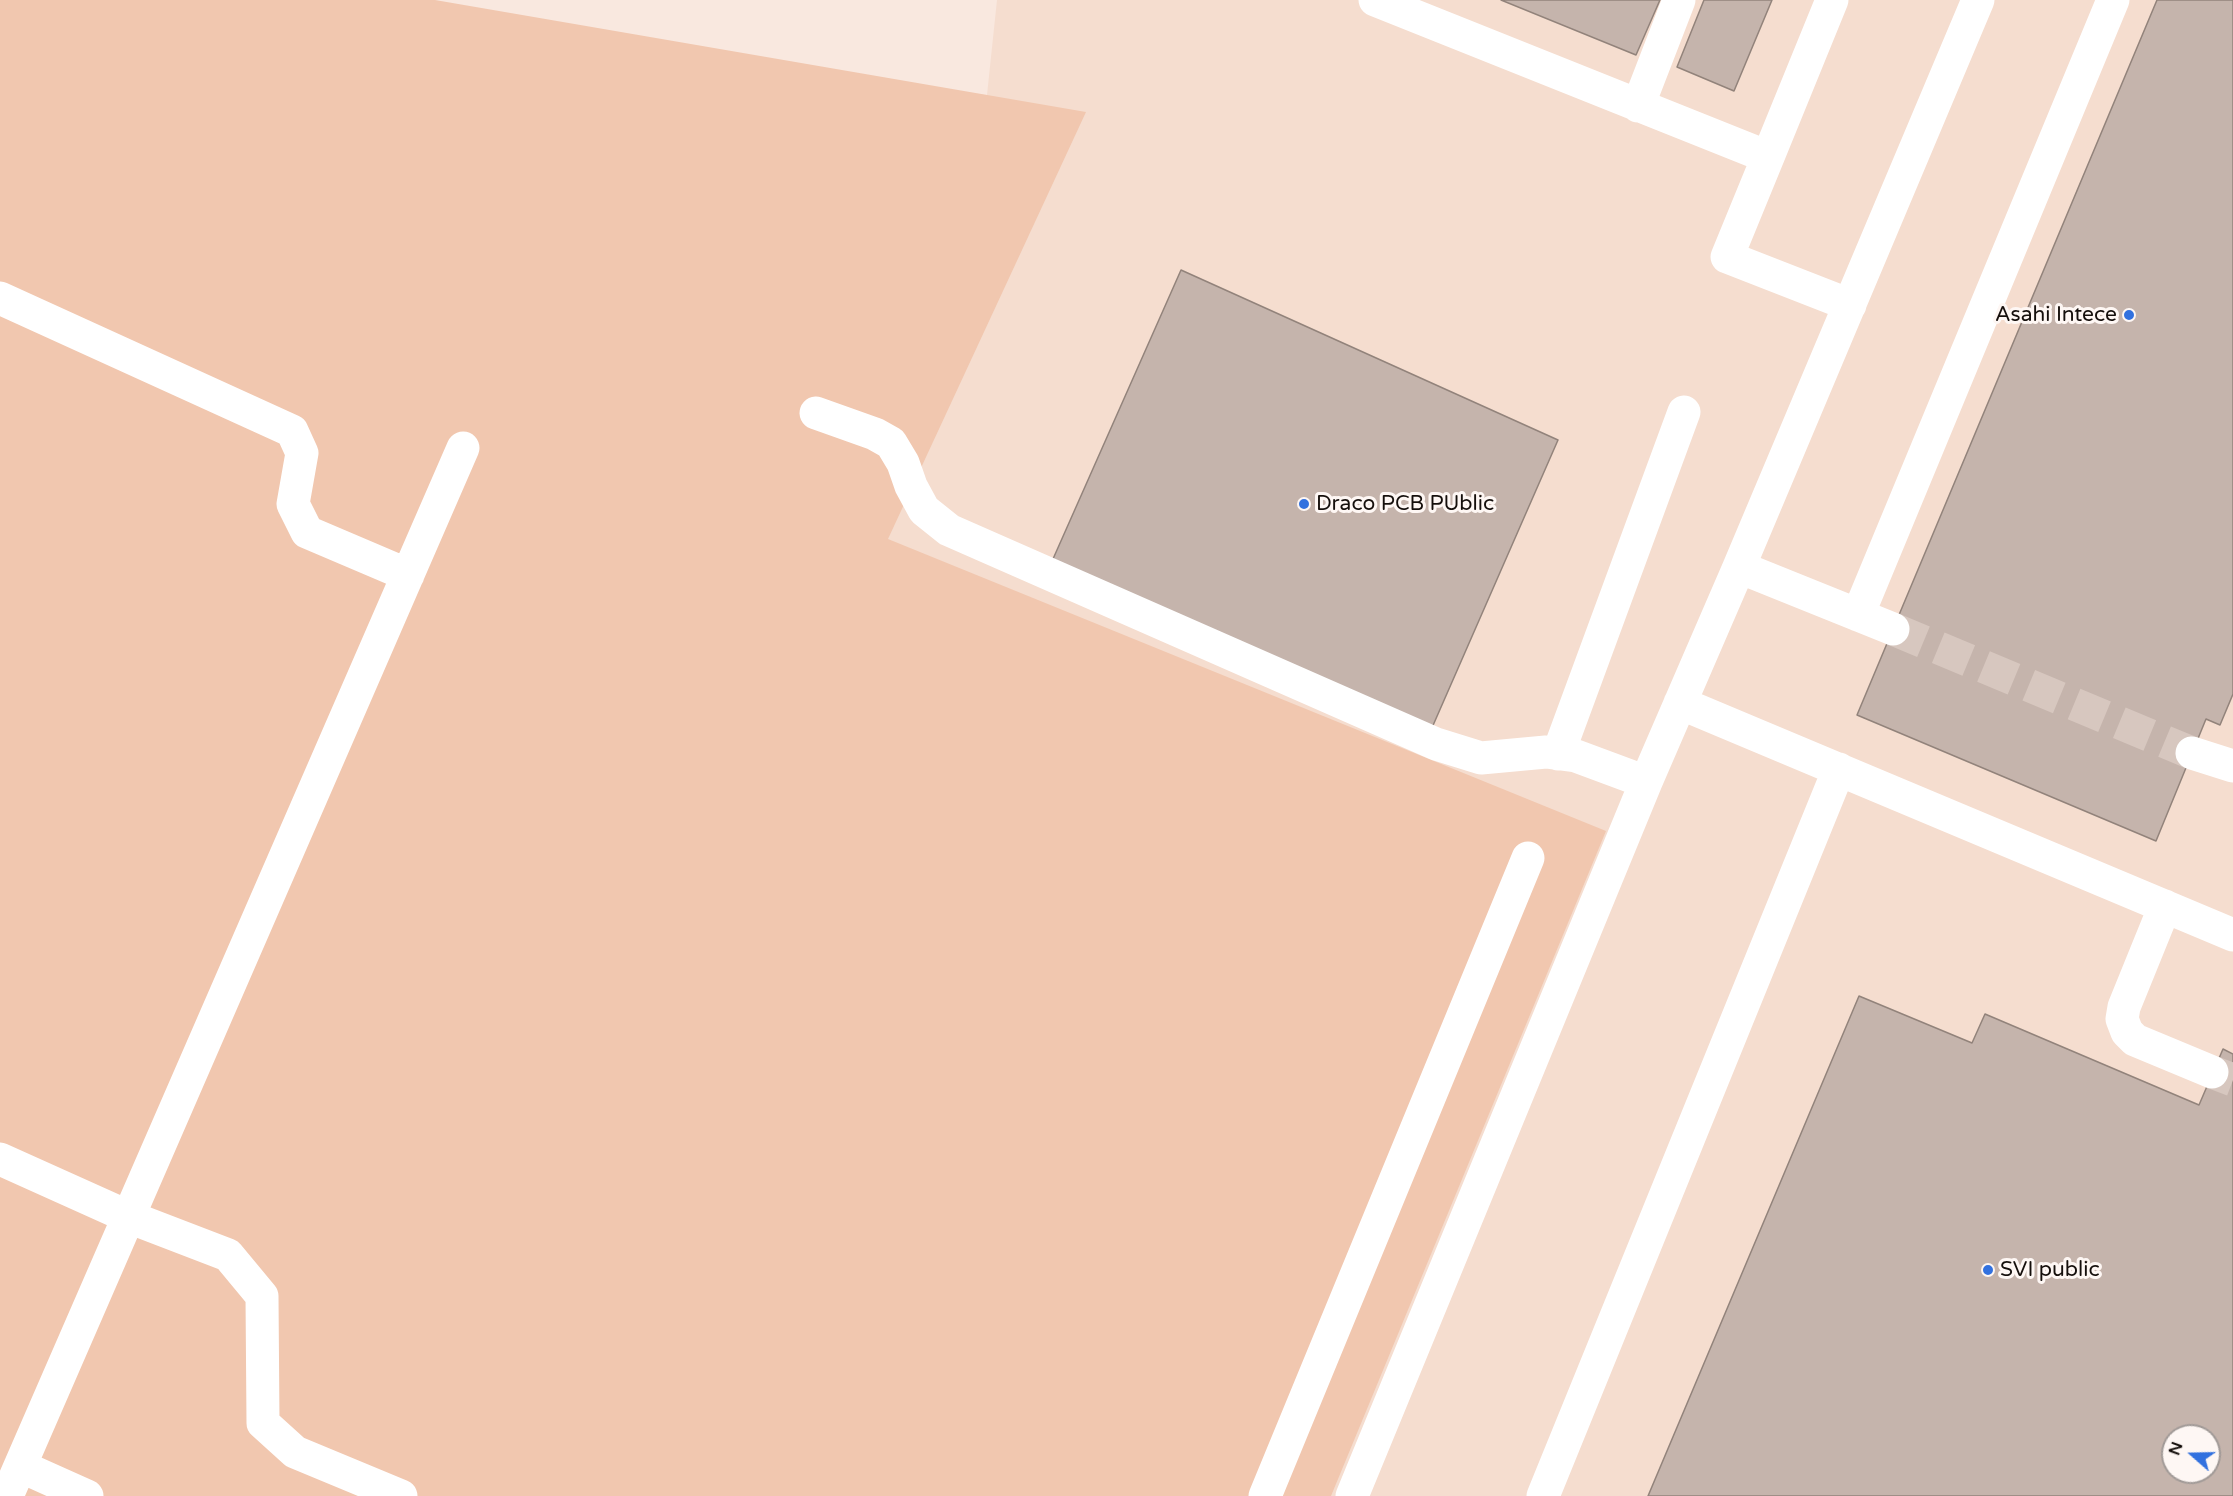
<!DOCTYPE html>
<html>
<head>
<meta charset="utf-8">
<style>
  body { margin:0 }
  #map { position:relative; width:2233px; height:1496px; overflow:hidden; background:#f9e8df; font-family:"Varela Round",sans-serif }
  canvas { display:block }
  .north { position:absolute; left:2161px; top:1424px; width:60px; height:60px; box-sizing:border-box; background:#fef7f4; border:2px solid #a19a97; border-radius:50%; rotate:290deg; font-size:16px; font-weight:700; line-height:24px; text-align:center; color:#150f0c }
  .north::after { content:''; display:block; margin:auto; width:21px; height:27px; background:#3271df; clip-path:polygon(50% 0,100% 100%,50% 72%,0 100%) }
</style>
</head>
<body>
<div id="map">
<canvas width="2233" height="1496"></canvas>
<div class="north">N</div>
</div>
<script>
const c = document.querySelector('canvas').getContext('2d');
c.lineJoin = 'round';
function fill(path, color) { c.fillStyle = color; c.fill(path, 'evenodd'); }
const shape = rows => new Path2D(rows.map(r => 'M' + r).join(''));
function strokePath(path, color, width, dash) { c.strokeStyle = color; c.lineWidth = width; c.lineCap = dash ? 'butt' : 'round'; c.setLineDash(dash || []); c.stroke(path); }
function drawText(font, color, halo, rows, align = 'center') {
  c.font = font + ' "Varela Round",sans-serif'; c.lineWidth = 6; c.setLineDash([]); c.textBaseline = 'middle'; c.strokeStyle = halo; c.fillStyle = color; for (const [text, x, y, turn = 0] of rows) {
    c.save(); c.translate(x, y); c.rotate((+turn || 0) * Math.PI / 180); c.textAlign = isNaN(turn) ? turn : align; if (halo) c.strokeText(text, 0, 0); c.fillText(text, 0, 0); c.restore();
  }
}
fill(shape([
  [0,0,987,95,997,0,2233,0,2233,1496,0,1496],
  [2173,1436,2209,1436,2209,1472,2173,1472]
]), '#f5ddcf');
fill(shape([
  [0,0,435,0,1086,112,888,539,1606,831,1331,1496,0,1496]
]), '#f1c7af');
const building = shape([
  [1501,0,1660,0,1636,55,1501,0],
  [1704,0,1772,0,1734,91,1677,67,1704,0],
  [2157,0,2233,0,2233,694,2220,725,2206,719,2156,841,1857,715,2157,0],
  [1181,270,1558,440,1431,730,1049,568,1181,270],
  [1859,996,1972,1043,1985,1014,2199,1105,2223,1049,2233,1054,2233,1496,1648,1496,1859,996],
  [2173,1436,2209,1436,2209,1472,2173,1472,2173,1436]
]);
fill(building, '#c5b4ac');
strokePath(building, '#92837b', 1.5);
strokePath(shape([
  [1893,629,2192,753],
  [2212,1072,2233,1080]
]), '#d7c7bf', 33, [33, 16]);
strokePath(shape([
  [1375,0,1768,157,1832,0],
  [1638,106,1679,0],
  [1768,157,1727,257,1850,305],
  [0,298,292,431,302,453,293,504,307,532,408,575],
  [816,413,875,434,891,443,903,463,911,486,924,510,949,530,1436,744,1481,758,1546,752,1576,756,1646,782],
  [1739,567,1893,629],
  [1858,615,2113,0],
  [1680,703,2233,935],
  [2192,753,2233,766],
  [1558,754,1684,412],
  [2165,906,2124,1007,2122,1019,2127,1032,2135,1040,2212,1072],
  [0,1159,129,1217,228,1255,262,1296,263,1423,295,1452,401,1496],
  [20,1466,87,1496],
  [7,1496,463,448],
  [1265,1496,1528,858],
  [1352,1496,1646,782,1739,567,1978,0],
  [1543,1496,1839,769]
]), '#fff', 33);
for (const [x, y, r, color] of [
  [2129,315,6,"#3271df"],
  [1304,504,6,"#3271df"],
  [1988,1270,6,"#3271df"]
]) { const dot = new Path2D(); dot.arc(x, y, r, 0, 2 * Math.PI); c.fillStyle = color; c.fill(dot); strokePath(dot, '#fef7f4', 2); }
drawText('21px', '#150f0c', '#fef7f4', [
  ["Asahi Intece",2117,315,"right"],
  ["Draco PCB PUblic",1316,504],
  ["SVI public",2000,1270]
], 'left');
</script>
</body>
</html>
